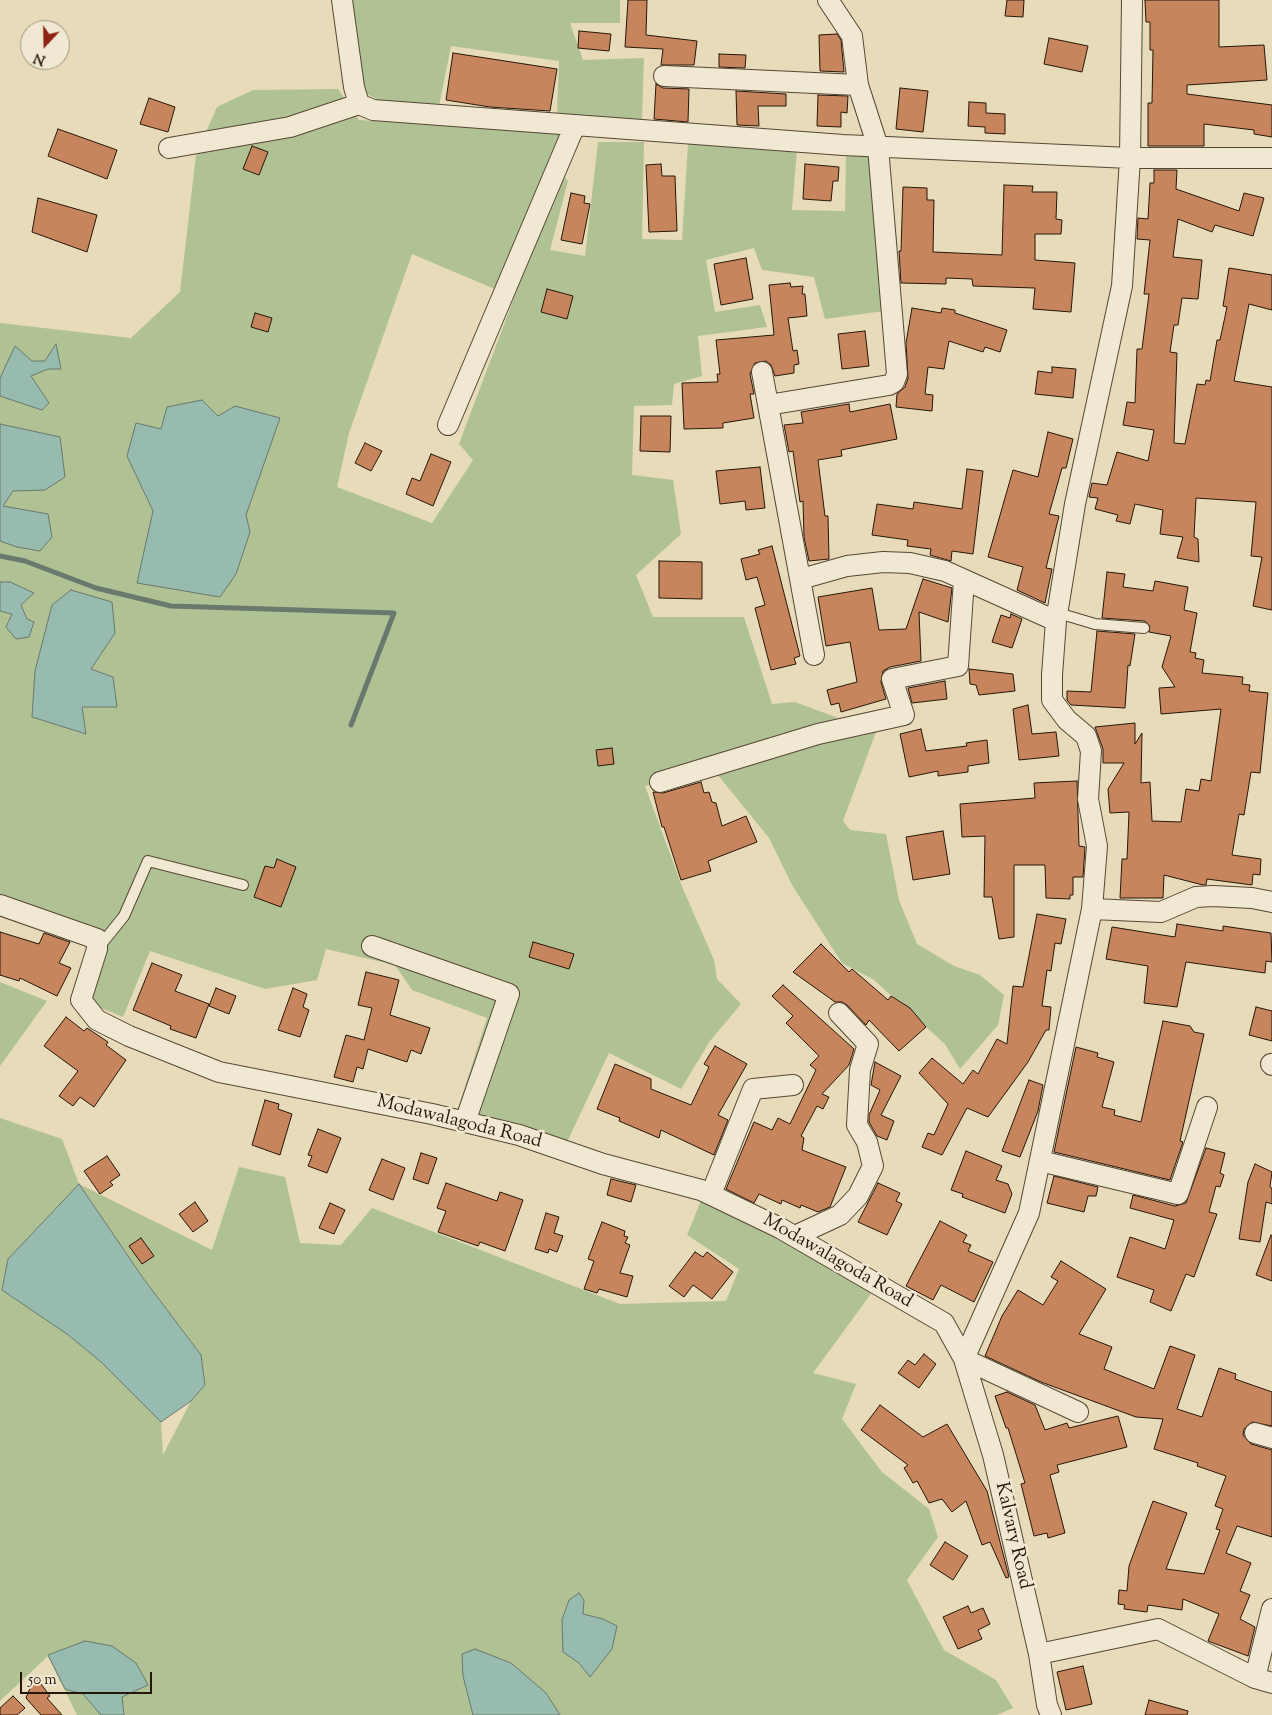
<!DOCTYPE html>
<html>
<head>
<meta charset="utf-8">
<style>
  body { margin:0 }
  #map { position:relative; width:1272px; height:1715px; overflow:hidden; background:#e8dbba; font-family:"Sorts Mill Goudy",serif }
  canvas { display:block }
  .north { position:absolute; left:20px; top:20px; width:50px; height:50px; box-sizing:border-box; background:#f0e8d2; border:1px solid #9f9482; border-radius:50%; rotate:201deg; font-size:14px; font-weight:700; line-height:20px; text-align:center; color:#261609 }
  .north::after { content:''; display:block; margin:auto; width:18px; height:22px; background:#8f2418; clip-path:polygon(50% 0,100% 100%,50% 72%,0 100%) }
  .scale { position:absolute; left:20px; top:1672px; width:132px; height:22px; box-sizing:border-box; border:2px solid #261609; border-top:0; padding-left:6px; font-size:15px; line-height:18px; white-space:nowrap; color:#261609; -webkit-text-stroke:4px #f0e8d2; paint-order:stroke }
</style>
</head>
<body>
<div id="map">
<canvas width="1272" height="1715"></canvas>
<div class="north">N</div>
<div class="scale">50 m</div>
</div>
<script>
const c = document.querySelector('canvas').getContext('2d');
c.lineJoin = 'round';
function fill(path, color) { c.fillStyle = color; c.fill(path, 'evenodd'); }
const shape = rows => new Path2D(rows.map(r => 'M' + r).join(''));
function strokePath(path, color, width, dash) { c.strokeStyle = color; c.lineWidth = width; c.lineCap = dash ? 'butt' : 'round'; c.setLineDash(dash || []); c.stroke(path); }
function drawText(font, color, halo, rows, align = 'center') {
  c.font = font + ' "Sorts Mill Goudy",serif'; c.lineWidth = 5; c.setLineDash([]); c.textBaseline = 'middle'; c.strokeStyle = halo; c.fillStyle = color; for (const [text, x, y, turn = 0] of rows) {
    c.save(); c.translate(x, y); c.rotate((+turn || 0) * Math.PI / 180); c.textAlign = isNaN(turn) ? turn : align; if (halo) c.strokeText(text, 0, 0); c.fillText(text, 0, 0); c.restore();
  }
}
fill(shape([
  [349,0,620,0,620,23,570,23,583,60,644,58,642,119,557,115,559,61,451,46,439,106,381,102,364,92],
  [338,89,359,120,564,134,497,290,412,254,349,433,337,487,432,523,473,460,459,444,561,173,568,181,550,250,585,256,598,142,644,142,642,239,682,240,688,144,797,149,792,210,845,211,846,156,870,155,884,311,825,319,814,277,762,270,754,248,706,260,715,312,760,305,767,327,698,336,702,376,674,384,672,405,634,406,632,475,673,480,681,534,636,575,653,617,744,617,772,704,795,702,876,732,843,821,850,830,886,834,899,900,917,944,954,966,980,975,1004,995,998,1025,960,1069,945,1044,874,980,842,963,792,885,769,838,713,769,645,786,683,889,714,960,717,979,741,1004,710,1041,681,1089,609,1053,567,1142,457,1111,487,1018,412,990,395,965,326,949,317,980,265,989,150,951,123,1017,96,1006,91,993,101,934,0,897,0,323,131,338,180,292,196,155,217,107,253,90],
  [0,982,47,1001,0,1066],
  [0,1118,62,1139,79,1184,212,1250,239,1167,285,1177,300,1243,341,1245,372,1208,620,1304,726,1301,739,1269,687,1235,702,1198,873,1291,813,1373,856,1384,842,1419,882,1472,929,1509,938,1537,907,1580,944,1650,996,1680,1013,1708,997,1715,77,1715,48,1656,0,1701],
  [79,1185,143,1278,201,1355,205,1385,191,1401,163,1455,161,1422,100,1361,67,1334]
]), '#b0c194');
const water = shape([
  [56,344,61,369,48,369,31,376,49,403,42,410,0,396,0,378,15,346,32,361,45,361,56,344],
  [202,400,218,416,235,406,280,418,246,515,250,532,236,574,220,597,137,583,153,511,127,456,136,423,161,429,167,407,202,400],
  [0,424,60,437,65,477,45,490,13,491,3,506,48,514,52,537,40,551,17,547,0,541,0,424],
  [0,582,10,582,34,593,21,605,27,619,34,622,29,637,16,639,6,627,12,614,0,611,0,582],
  [71,590,112,602,115,633,91,669,113,677,117,707,82,707,86,734,32,717,35,671,52,605,71,590],
  [79,1184,143,1278,201,1355,205,1385,191,1401,161,1422,100,1361,67,1334,2,1290,8,1259,79,1184],
  [579,1593,584,1600,583,1614,603,1619,617,1626,612,1649,590,1677,579,1663,563,1652,562,1620,569,1600,579,1593],
  [85,1641,112,1646,136,1663,148,1685,122,1697,124,1715,101,1715,83,1694,65,1689,48,1655,85,1641],
  [475,1649,511,1663,546,1693,560,1715,473,1715,463,1676,462,1654,475,1649]
]);
fill(water, '#97bbaf');
strokePath(water, '#6a796d', 1);
strokePath(shape([
  [0,556,25,561,96,588,171,606,394,613,351,725]
]), '#6a796d', 5);
const building = shape([
  [628,0,647,0,646,35,697,41,694,65,661,65,663,49,625,47,628,0],
  [1007,0,1024,0,1023,17,1005,16,1007,0],
  [1145,0,1219,0,1219,47,1264,45,1267,80,1187,85,1187,94,1272,105,1272,137,1254,134,1254,130,1204,124,1204,146,1148,146,1148,103,1152,103,1153,50,1150,50,1150,22,1146,22,1145,0],
  [579,31,611,34,609,51,578,48,579,31],
  [837,34,841,40,844,72,820,71,819,35,837,34],
  [1049,38,1088,46,1082,72,1044,64,1049,38],
  [453,53,557,69,550,111,490,107,446,100,453,53],
  [719,54,746,55,745,68,719,67,719,54],
  [656,84,663,88,689,89,688,122,654,119,656,84],
  [900,88,928,91,923,132,896,129,900,88],
  [736,91,786,94,786,106,758,106,759,126,737,125,736,91],
  [818,95,848,96,847,113,841,112,841,127,817,126,818,95],
  [149,98,175,107,168,132,140,124,149,98],
  [969,102,986,103,986,113,1005,114,1005,134,985,133,985,127,968,126,969,102],
  [58,129,117,150,107,179,48,156,58,129],
  [252,146,268,152,259,175,243,169,252,146],
  [661,164,662,176,675,176,677,231,649,232,646,165,661,164],
  [805,164,839,167,838,181,833,181,831,201,803,199,805,164],
  [1154,170,1177,170,1176,189,1239,211,1244,193,1264,198,1253,236,1215,225,1212,232,1178,219,1173,257,1202,260,1198,299,1182,298,1178,325,1174,325,1170,352,1177,353,1174,443,1185,444,1197,384,1205,385,1206,380,1210,381,1217,340,1220,340,1227,307,1223,306,1229,268,1272,275,1272,310,1249,304,1234,381,1272,387,1272,610,1253,606,1262,557,1251,556,1256,502,1196,498,1194,537,1198,539,1199,562,1177,558,1183,537,1160,534,1163,510,1135,504,1130,524,1116,521,1118,515,1095,509,1098,498,1089,497,1092,483,1107,485,1117,452,1148,461,1154,430,1123,425,1127,402,1135,403,1137,349,1142,349,1149,294,1144,294,1150,240,1137,239,1138,218,1148,219,1150,183,1154,183,1154,170],
  [1004,185,1033,186,1032,192,1057,192,1056,219,1062,220,1061,234,1035,234,1035,260,1075,263,1071,312,1033,309,1035,288,973,286,972,279,946,278,946,284,901,283,899,251,901,251,903,187,927,188,927,200,934,200,933,252,1002,255,1004,185],
  [571,193,585,196,584,203,590,204,582,244,561,240,571,193],
  [38,198,97,215,87,252,32,232,38,198],
  [746,258,753,299,721,305,714,264,746,258],
  [790,283,791,287,803,286,802,294,805,294,807,316,788,318,793,351,797,350,799,364,794,365,794,373,775,376,771,365,766,361,755,363,750,374,754,394,750,394,754,418,723,423,723,428,684,429,682,383,718,382,717,374,720,374,716,340,774,335,769,285,790,283],
  [547,289,573,296,567,319,541,312,547,289],
  [912,308,941,313,942,308,955,310,955,313,1007,330,1000,352,985,347,983,352,949,341,944,369,928,367,925,394,933,395,932,411,896,407,897,394,905,387,908,378,906,343,912,308],
  [255,313,272,318,268,332,251,327,255,313],
  [865,331,869,366,842,369,838,334,865,331],
  [1052,367,1076,369,1073,398,1035,394,1038,371,1052,373,1052,367],
  [849,404,850,412,890,404,897,439,841,450,842,456,818,460,825,516,828,516,829,559,809,561,804,537,803,501,800,502,793,451,789,452,784,425,803,423,801,412,849,404],
  [641,416,671,416,670,452,640,451,641,416],
  [1048,432,1073,439,1066,468,1062,468,1049,514,1059,516,1046,568,1052,569,1045,603,1017,590,1023,567,988,557,1013,470,1038,477,1048,432],
  [365,443,382,451,371,471,355,463,365,443],
  [431,454,451,462,433,506,406,494,412,478,420,481,431,454],
  [760,467,765,508,746,510,745,501,720,504,716,471,760,467],
  [967,469,983,471,973,554,952,551,951,561,930,555,931,549,907,546,908,540,872,535,877,504,913,509,914,502,962,509,967,469],
  [772,546,800,656,794,658,796,664,771,670,755,608,765,605,757,577,746,580,741,559,760,554,758,550,772,546],
  [659,561,702,562,702,599,659,598,659,561],
  [1107,572,1125,574,1123,587,1153,591,1155,581,1188,587,1184,610,1197,613,1190,652,1196,653,1195,658,1204,660,1202,673,1243,677,1242,684,1250,685,1249,691,1268,693,1260,773,1251,772,1244,815,1239,814,1232,855,1261,859,1260,875,1253,874,1252,885,1207,879,1206,885,1203,885,1164,875,1163,898,1120,898,1122,859,1127,859,1129,812,1110,813,1108,789,1124,763,1103,763,1103,749,1095,727,1135,723,1135,744,1142,733,1141,783,1150,782,1152,821,1181,822,1186,789,1199,791,1201,779,1211,781,1221,709,1161,714,1159,688,1175,687,1162,667,1171,636,1149,632,1150,626,1145,621,1102,618,1107,572],
  [923,579,952,588,948,622,919,612,921,661,890,667,883,671,881,682,886,699,841,712,839,703,831,705,827,690,857,682,850,642,826,646,818,597,872,588,879,630,906,629,923,579],
  [1011,614,1022,619,1012,648,992,642,1001,615,1010,618,1011,614],
  [1097,631,1135,634,1130,666,1128,665,1125,708,1071,705,1067,700,1067,691,1091,692,1097,631],
  [969,669,1013,674,1015,691,979,695,976,685,970,684,969,669],
  [945,681,947,699,912,703,908,688,945,681],
  [1028,705,1032,734,1056,732,1059,756,1019,760,1013,709,1028,705],
  [921,729,926,751,967,746,966,743,987,740,989,763,968,766,968,772,938,776,938,771,909,777,900,734,921,729],
  [612,748,614,764,598,766,596,750,612,748],
  [1077,781,1079,846,1085,847,1083,877,1073,877,1073,895,1070,895,1070,899,1046,898,1045,865,1014,865,1014,937,999,939,992,897,984,897,985,836,962,837,960,804,1035,798,1034,783,1077,781],
  [701,782,704,793,709,792,712,802,716,803,722,826,746,816,757,842,708,861,711,871,681,880,664,827,662,827,653,792,663,793,701,782],
  [943,831,950,874,913,880,906,837,943,831],
  [277,859,296,867,281,907,254,897,265,866,274,868,277,859],
  [1037,914,1066,919,1061,944,1055,943,1051,971,1047,970,1042,1006,1051,1007,1049,1030,1046,1030,1028,1062,988,1117,967,1108,942,1155,922,1147,928,1133,934,1135,948,1104,919,1073,932,1058,963,1084,973,1070,978,1074,997,1039,1007,1044,1013,986,1023,987,1037,914],
  [1177,924,1223,931,1223,926,1271,933,1272,962,1266,961,1265,973,1186,962,1177,1007,1144,1003,1148,966,1106,959,1112,927,1175,937,1177,924],
  [0,932,39,944,44,933,70,942,59,963,71,968,57,996,20,978,19,981,0,975,0,932],
  [533,942,574,954,569,969,529,957,533,942],
  [821,944,849,972,852,969,888,1000,891,996,910,1008,926,1027,899,1051,869,1020,866,1025,847,1005,842,1002,835,1002,793,972,821,944],
  [152,963,182,975,175,991,209,1004,196,1038,170,1029,171,1026,133,1010,152,963],
  [366,972,399,980,390,1015,430,1028,421,1054,411,1050,407,1062,368,1049,363,1069,357,1067,353,1082,334,1077,346,1035,364,1040,372,1008,358,1005,366,972],
  [783,985,854,1049,849,1065,822,1094,829,1097,823,1109,817,1106,801,1136,804,1138,802,1150,846,1167,830,1207,818,1212,801,1205,800,1208,782,1200,781,1204,759,1194,754,1203,726,1189,754,1122,772,1130,778,1118,790,1124,816,1070,810,1065,819,1056,786,1023,793,1016,772,996,783,985],
  [216,988,236,996,229,1014,209,1006,216,988],
  [293,988,307,994,303,1007,309,1010,300,1037,278,1030,293,988],
  [1256,1007,1272,1011,1272,1041,1249,1035,1256,1007],
  [66,1017,84,1031,87,1028,108,1042,106,1045,126,1060,94,1107,80,1097,73,1106,59,1096,78,1071,44,1046,66,1017],
  [1163,1021,1190,1026,1194,1032,1204,1034,1180,1141,1183,1142,1170,1180,1054,1152,1076,1047,1098,1053,1097,1057,1114,1062,1102,1107,1115,1110,1114,1115,1141,1122,1163,1021],
  [715,1046,747,1064,718,1115,728,1120,714,1155,661,1130,659,1138,619,1121,620,1118,597,1109,615,1064,651,1079,651,1089,691,1105,709,1067,704,1064,715,1046],
  [875,1062,901,1076,881,1115,894,1121,887,1140,877,1136,869,1122,869,1115,880,1090,871,1085,875,1062],
  [1029,1080,1043,1085,1038,1111,1020,1157,1002,1151,1029,1080],
  [265,1100,279,1104,278,1109,292,1114,280,1155,252,1145,265,1100],
  [318,1129,341,1138,327,1173,308,1166,312,1156,308,1155,318,1129],
  [1206,1148,1225,1153,1220,1173,1224,1175,1220,1187,1216,1186,1209,1212,1217,1214,1194,1277,1186,1274,1171,1311,1150,1302,1154,1290,1117,1277,1130,1237,1165,1249,1174,1220,1130,1208,1133,1195,1175,1206,1186,1203,1206,1148],
  [966,1151,1002,1166,996,1180,1008,1184,1012,1194,1005,1213,962,1197,963,1194,951,1190,966,1151],
  [421,1153,437,1158,428,1184,413,1179,421,1153],
  [107,1156,120,1175,110,1182,113,1185,100,1194,84,1171,107,1156],
  [382,1159,405,1168,393,1200,369,1190,382,1159],
  [1255,1164,1272,1172,1270,1186,1272,1189,1272,1204,1266,1202,1260,1242,1239,1239,1248,1182,1255,1164],
  [1054,1176,1098,1187,1096,1196,1088,1196,1084,1212,1047,1203,1054,1176],
  [611,1179,636,1185,631,1202,607,1195,611,1179],
  [446,1183,497,1201,500,1192,523,1200,505,1251,480,1242,478,1246,438,1232,446,1211,437,1208,446,1183],
  [878,1183,900,1193,896,1201,902,1204,887,1235,858,1222,878,1183],
  [195,1202,208,1221,193,1232,179,1214,195,1202],
  [330,1203,345,1210,334,1234,319,1228,330,1203],
  [546,1213,559,1217,554,1233,563,1236,557,1252,549,1249,548,1253,535,1249,546,1213],
  [940,1221,967,1235,963,1242,971,1245,968,1251,993,1262,974,1302,941,1285,933,1300,906,1286,940,1221],
  [602,1222,625,1231,624,1236,628,1237,625,1243,630,1245,620,1273,633,1276,627,1297,599,1289,597,1293,584,1289,594,1261,588,1259,602,1222],
  [1271,1235,1272,1236,1272,1281,1256,1275,1271,1235],
  [141,1238,154,1256,142,1264,129,1246,141,1238],
  [695,1252,703,1257,707,1252,733,1272,712,1299,693,1285,684,1297,669,1286,695,1252],
  [1061,1261,1106,1289,1079,1334,1112,1347,1104,1369,1154,1389,1170,1346,1195,1355,1177,1409,1202,1417,1219,1368,1236,1374,1235,1379,1272,1392,1272,1426,1252,1422,1244,1429,1243,1435,1251,1444,1272,1450,1272,1537,1237,1526,1226,1553,1251,1563,1240,1591,1250,1595,1240,1619,1255,1627,1248,1656,1208,1641,1219,1614,1183,1599,1182,1610,1148,1605,1147,1612,1124,1609,1125,1605,1118,1604,1119,1590,1127,1591,1129,1566,1153,1501,1187,1513,1166,1569,1204,1574,1220,1530,1216,1529,1223,1509,1215,1506,1226,1476,1197,1466,1198,1463,1154,1449,1163,1419,1136,1417,1041,1382,985,1356,1002,1316,1018,1290,1043,1305,1058,1281,1051,1277,1061,1261],
  [924,1354,936,1364,919,1388,898,1373,908,1360,915,1365,924,1354],
  [1007,1392,1035,1405,1045,1430,1067,1423,1069,1428,1118,1416,1127,1447,1057,1465,1059,1472,1050,1475,1065,1533,1048,1538,1047,1533,1034,1536,1021,1484,1025,1483,1008,1428,1006,1428,995,1396,1007,1392],
  [880,1405,923,1437,947,1424,987,1491,1009,1577,1006,1578,990,1542,982,1545,966,1501,952,1512,942,1499,929,1503,917,1481,913,1483,904,1468,908,1465,861,1430,880,1405],
  [945,1542,968,1556,953,1580,930,1565,945,1542],
  [968,1606,971,1613,983,1608,990,1624,978,1630,982,1639,958,1649,943,1617,968,1606],
  [1083,1666,1092,1704,1066,1710,1057,1672,1083,1666],
  [35,1676,50,1696,47,1698,62,1715,41,1715,26,1698,35,1676],
  [13,1696,25,1708,17,1715,0,1715,0,1708,13,1696],
  [1149,1700,1188,1711,1187,1715,1145,1715,1149,1700]
]);
fill(building, '#c7855d');
strokePath(building, '#261609', 1);
const lane = shape([
  [1058,613,1095,624,1144,628],
  [99,947,124,916,148,861,243,885]
]);
const street = shape([
  [342,0,354,87,359,104,373,110,843,145,1130,158,1272,158],
  [664,76,858,85],
  [169,148,290,127,359,104],
  [762,372,814,655],
  [768,405,889,385,894,382,897,374,878,147,858,85,852,36,828,0],
  [448,425,575,125],
  [801,579,847,566,883,562,910,563,945,571,1056,621],
  [660,782,818,734,904,715,892,679,958,666,964,580],
  [0,905,97,939,97,949,81,1000,97,1020,129,1036,219,1072,432,1114,519,1135,603,1164,701,1190,780,1228,944,1323,964,1359,993,1455,1039,1654,1047,1705,1051,1715],
  [1092,909,1161,912,1196,897,1213,896,1252,898,1272,902],
  [372,946,509,994,465,1122],
  [1271,1064,1272,1065],
  [1040,1161,1178,1194,1207,1107],
  [711,1194,753,1089,793,1085],
  [795,1236,840,1215,858,1196,873,1166,867,1142,857,1125,860,1070,868,1044,839,1013],
  [964,1359,1029,1213,1092,909,1097,846,1088,799,1091,751,1086,736,1067,720,1052,700,1052,675,1056,621,1075,504,1122,286,1130,158,1132,0],
  [964,1359,1078,1412],
  [1255,1433,1272,1438],
  [1039,1654,1158,1629,1255,1678,1272,1683],
  [1255,1678,1272,1609]
]);
strokePath(lane, '#564735', 12);
strokePath(street, '#564735', 22);
strokePath(lane, '#f0e8d2', 10);
strokePath(street, '#f0e8d2', 20);
drawText('19px', '#261609', '#f0e8d2', [
  ["Modawalagoda Road",459,1123,14],
  ["Modawalagoda Road",837,1262,30],
  ["Kalvary Road",1012,1536,77]
]);
</script>
</body>
</html>
